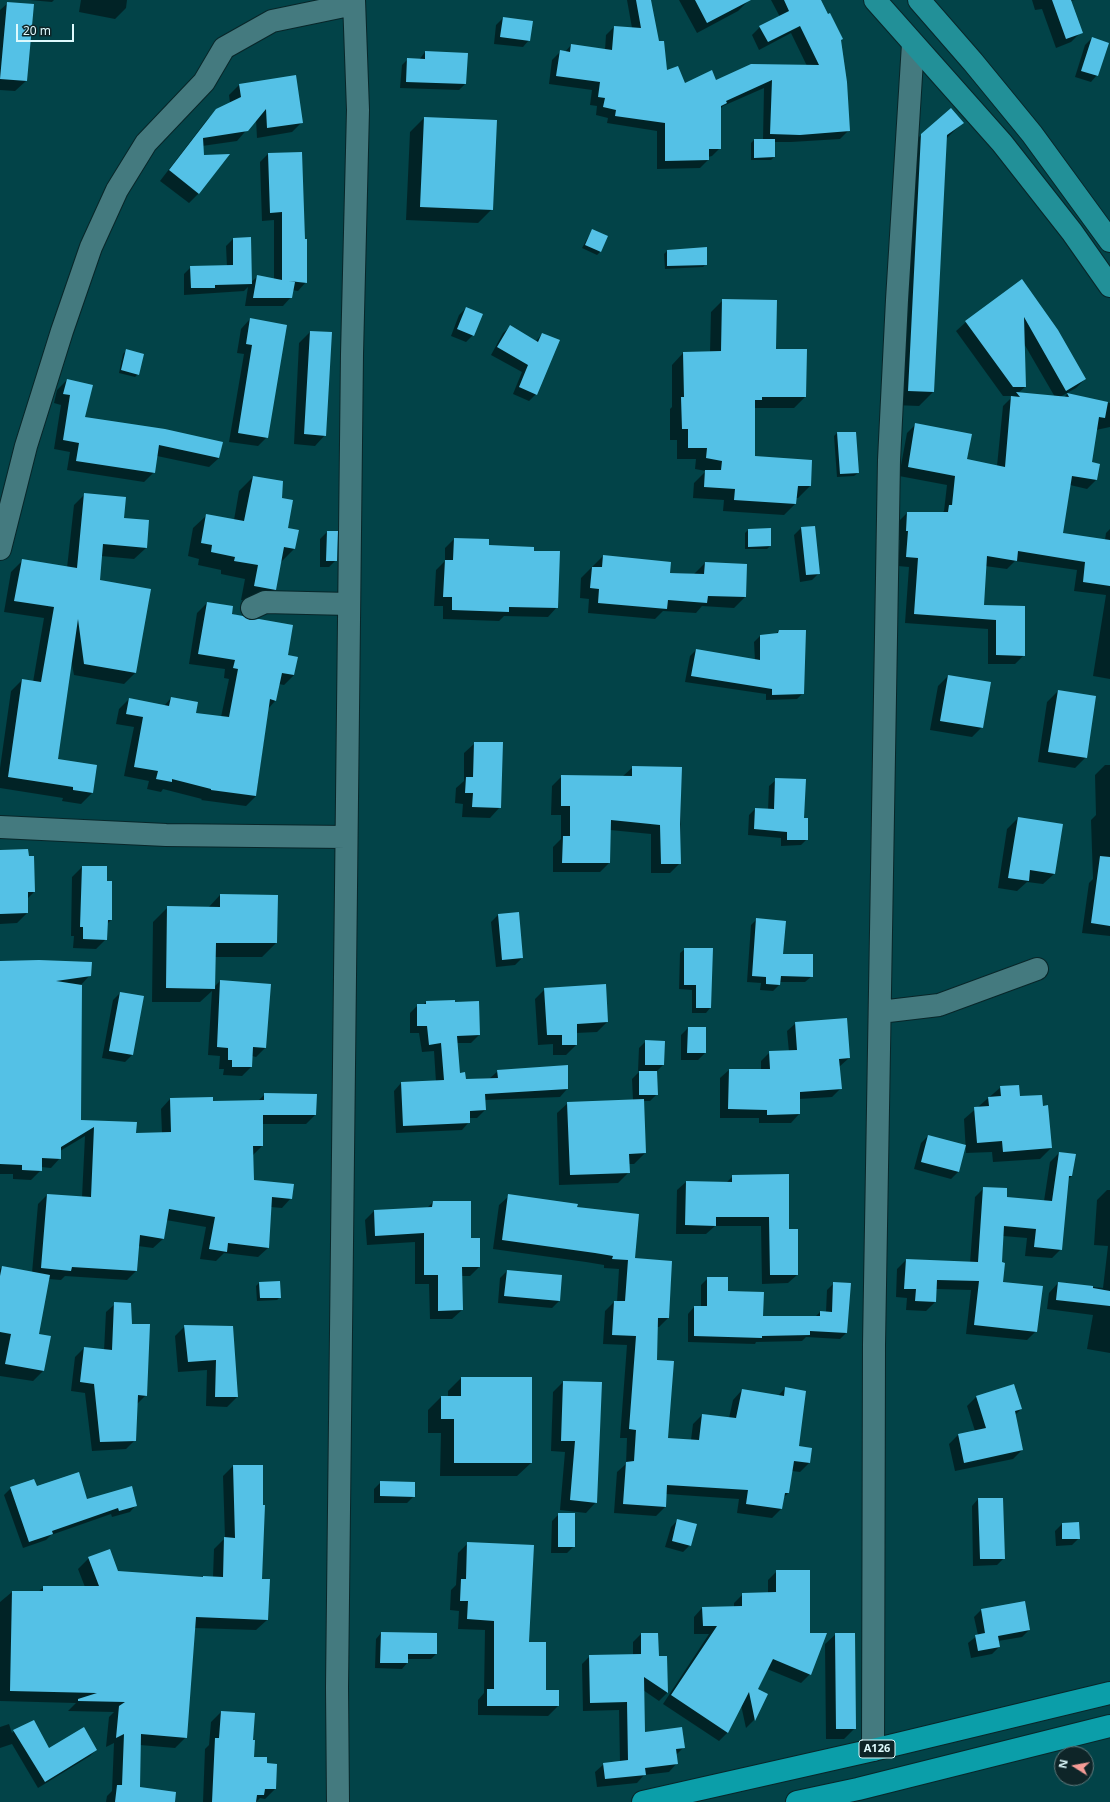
<!DOCTYPE html>
<html>
<head>
<meta charset="utf-8">
<style>
  body { margin:0 }
  #map { position:relative; width:1110px; height:1802px; overflow:hidden; background:#024348; font-family:"Noto Sans",sans-serif }
  canvas { display:block }
  .north { position:absolute; left:1054px; top:1746px; width:40px; height:40px; box-sizing:border-box; background:#0e2528; border:1px solid #617a7d; border-radius:50%; rotate:281deg; font-size:11px; font-weight:700; line-height:16px; text-align:center; color:#defafd }
  .north::after { content:''; display:block; margin:auto; width:14px; height:18px; background:#f59c96; clip-path:polygon(50% 0,100% 100%,50% 72%,0 100%) }
  .scale { position:absolute; left:16px; top:24px; width:58px; height:18px; box-sizing:border-box; border:2px solid #defafd; border-top:0; padding-left:5px; font-size:12px; line-height:14px; white-space:nowrap; color:#defafd; -webkit-text-stroke:3px #0e2528; paint-order:stroke }
</style>
</head>
<body>
<div id="map">
<canvas width="1110" height="1802"></canvas>
<div class="north">N</div>
<div class="scale">20 m</div>
</div>
<script>
const c = document.querySelector('canvas').getContext('2d');
c.lineJoin = 'round';
function fill(path, color) { c.fillStyle = color; c.fill(path, 'evenodd'); }
const shape = rows => new Path2D(rows.map(r => 'M' + r).join(''));
function strokePath(path, color, width, dash) { c.strokeStyle = color; c.lineWidth = width; c.lineCap = dash ? 'butt' : 'round'; c.setLineDash(dash || []); c.stroke(path); }
function drawText(font, color, halo, rows, align = 'center') {
  c.font = font + ' "Noto Sans",sans-serif'; c.lineWidth = 4; c.setLineDash([]); c.textBaseline = 'middle'; c.strokeStyle = halo; c.fillStyle = color; for (const [text, x, y, turn = 0] of rows) {
    c.save(); c.translate(x, y); c.rotate((+turn || 0) * Math.PI / 180); c.textAlign = isNaN(turn) ? turn : align; if (halo) c.strokeText(text, 0, 0); c.fillText(text, 0, 0); c.restore();
  }
}
fill(shape([
  [29,0,54,0,52,2],
  [81,0,127,0,126,8,115,19,79,12],
  [627,0,650,0,658,42,666,72,684,84,716,81,807,66,791,33,759,50,752,35,760,27,780,17,771,0,819,0,840,41,848,131,840,139,791,142,774,142,774,157,771,160,751,160,751,143,754,140,763,140,764,88,723,106,720,109,720,148,712,156,708,157,708,160,700,168,657,169,657,131,607,123,608,118,596,115,597,106,590,105,592,90,549,84,552,60,560,52,565,52,571,45,605,50,606,35,614,27,632,28],
  [679,0,748,0,748,1,738,11,697,33],
  [1032,0,1075,0,1070,1,1081,32,1071,42,1056,48,1042,9,1035,10],
  [8,3,26,81,15,91,0,90,0,10],
  [503,18,529,40,523,47,494,44,496,25],
  [1092,38,1097,75,1091,82,1075,77,1085,45],
  [425,52,465,84,459,90,400,88,402,65,408,59,419,60],
  [239,85,302,122,292,132,257,138,256,119,237,141,202,146,199,193,189,203,160,181,206,121,216,110,230,103,229,95],
  [424,118,492,209,478,223,406,220,410,132],
  [962,123,946,139,933,392,919,406,894,405,907,149,922,134],
  [268,154,306,282,298,291,292,290,291,297,283,306,245,306,248,287,244,291,184,295,184,274,191,267,227,267,226,246,233,239,250,238,251,282,257,277,274,279,274,220,262,221,260,162],
  [592,230,600,252,597,255,582,248],
  [667,251,706,264,703,267,665,269,664,254],
  [1022,280,1085,379,1076,388,1060,397,1064,398,1067,394,1110,403,1110,427,1096,430,1091,463,1099,465,1096,480,1087,489,1070,485,1062,534,1105,540,1106,533,1110,529,1110,679,1093,676,1106,595,1074,591,1077,570,1015,561,1007,569,985,566,982,606,1024,607,1024,655,1015,664,988,664,988,629,905,623,909,567,898,566,900,540,898,540,898,522,907,513,942,513,944,511,947,485,899,476,907,433,916,424,966,460,997,466,1003,406,1013,396,1003,396,956,331,966,322],
  [1023,342,1055,397,1018,393,1025,387],
  [723,300,775,350,805,397,794,408,754,408,754,457,811,461,810,486,798,498,796,498,795,504,784,515,723,511,724,500,693,498,694,483,706,471,695,469,696,459,677,459,677,440,670,440,670,409,672,407,672,365,683,353,710,352,711,312],
  [466,308,473,335,466,342,451,336,459,315],
  [250,319,267,437,258,446,229,442,244,354,237,353,241,329],
  [510,327,536,341,542,334,536,394,529,401,513,394,522,372,491,355,503,333],
  [310,332,325,435,315,446,294,444,299,343],
  [127,350,138,374,135,377,119,373,123,354],
  [67,380,84,417,219,458,209,467,157,456,154,472,144,482,67,470,70,452,54,449,61,405,54,403,57,390],
  [837,433,858,473,854,476,837,477,834,436],
  [253,477,281,499,286,529,295,548,281,562,275,589,261,603,241,600,245,579,221,574,221,570,198,565,199,559,188,556,193,528,207,515,234,520,239,491],
  [85,494,123,519,146,548,134,559,101,556,99,581,135,673,124,684,74,675,71,660,56,760,92,793,81,804,62,801,63,798,0,788,0,768,11,691,22,680,33,682,44,618,4,612,11,572,22,561,67,568,74,505],
  [801,528,819,573,812,580,800,582,794,535],
  [748,530,770,546,767,549,745,549,745,533],
  [327,532,336,560,329,567,320,567,320,539],
  [454,539,488,546,533,552,557,607,548,617,504,616,499,621,443,619,443,606,434,606,436,570,445,561,445,548],
  [603,556,669,573,694,574,705,563,746,565,745,597,734,608,702,606,696,613,663,611,655,619,588,613,589,599,580,598,581,578],
  [207,603,250,621,286,656,294,675,284,685,279,684,275,701,268,709,256,796,246,806,201,800,202,799,163,789,161,792,147,789,149,781,124,776,134,727,116,724,119,709,129,699,164,706,171,698,195,714,221,717,229,679,224,678,225,669,189,664,197,613],
  [779,631,803,693,797,699,766,700,766,694,685,682,690,656,696,650,755,661,754,642,760,636,775,634],
  [948,676,982,727,972,737,930,730,938,686],
  [1058,691,1086,757,1075,768,1038,762,1047,702],
  [475,743,500,807,490,818,462,817,463,804,455,803,456,788,464,781,464,753],
  [1105,765,1110,765,1110,936,1082,933,1089,883,1093,879,1091,820,1096,815,1095,775],
  [633,767,681,768,680,863,670,873,651,873,651,834,610,830,609,863,600,872,553,872,553,847,561,839,561,815,551,815,552,786,562,776,623,776],
  [776,780,803,819,807,839,801,845,781,846,781,838,748,835,749,815,755,809,768,810,769,786],
  [1018,818,1054,874,1043,884,1027,882,1017,891,998,888,1007,829],
  [0,851,33,857,34,892,27,899,27,913,17,923,0,924],
  [82,867,106,882,111,920,107,924,106,939,96,949,73,948,74,936,71,936,72,877],
  [220,895,276,943,262,957,214,957,214,987,220,981,270,985,265,1048,256,1057,252,1056,251,1067,242,1076,223,1075,224,1069,219,1069,220,1056,208,1055,212,991,200,1002,152,1002,153,922,167,908,208,908],
  [498,915,522,958,515,965,496,967,491,922],
  [757,919,782,955,812,976,805,982,780,982,779,985,773,991,760,990,761,983,747,982,751,925],
  [685,949,710,1008,706,1013,692,1013,692,990,679,989,680,953],
  [0,962,90,975,81,985,80,1121,135,1134,162,1133,161,1109,170,1099,212,1102,258,1101,265,1094,315,1115,306,1124,262,1124,262,1146,252,1156,253,1181,291,1198,282,1208,271,1207,268,1248,258,1257,224,1253,216,1261,200,1259,206,1227,166,1220,163,1239,153,1248,138,1246,136,1271,127,1280,65,1276,61,1280,48,1279,38,1335,50,1337,43,1371,33,1381,0,1376,0,1269,2,1267,32,1273,38,1204,47,1195,82,1197,85,1136,60,1151,60,1158,51,1168,41,1167,41,1170,31,1180,13,1179,13,1174,0,1174],
  [545,989,607,1022,597,1032,576,1033,576,1045,566,1055,553,1055,553,1044,538,1045,535,999],
  [120,993,143,997,132,1055,125,1062,102,1058,113,1000],
  [426,1002,454,1003,479,1035,471,1043,456,1043,459,1074,465,1080,490,1078,498,1071,567,1089,560,1097,484,1100,485,1110,477,1118,469,1118,469,1122,462,1130,396,1133,394,1091,401,1083,436,1082,434,1051,422,1052,419,1033,410,1033,410,1013,418,1005,423,1005],
  [796,1023,849,1058,839,1067,841,1088,832,1097,799,1099,799,1114,791,1123,759,1123,759,1118,720,1118,720,1078,729,1070,761,1070,761,1061,770,1052,789,1052,787,1031],
  [688,1028,705,1053,698,1060,681,1060,681,1035],
  [646,1041,663,1065,656,1072,657,1094,650,1101,643,1101,645,1153,634,1164,629,1164,629,1172,618,1183,559,1185,557,1113,568,1103,633,1100,632,1079,640,1071,638,1071,639,1048],
  [1001,1087,1019,1097,1051,1148,1040,1159,993,1162,992,1152,966,1153,964,1119],
  [928,1136,965,1146,958,1172,951,1179,914,1169,921,1143],
  [1059,1153,1072,1176,1068,1179,1061,1249,1052,1258,1025,1256,1027,1238,1003,1236,1001,1282,1036,1331,1027,1340,966,1334,971,1290,936,1289,935,1302,926,1311,906,1310,907,1298,896,1297,897,1269,906,1260,970,1263,975,1197,984,1188,1005,1198,1044,1201,1050,1162],
  [733,1176,788,1230,797,1275,788,1283,762,1284,761,1226,715,1226,706,1234,676,1234,677,1190,686,1182,726,1183],
  [1107,1190,1110,1190,1110,1353,1087,1349,1093,1315,1047,1309,1049,1293,1058,1283,1103,1288,1108,1246,1094,1245,1097,1200],
  [509,1196,576,1208,634,1259,668,1318,659,1327,657,1327,656,1361,667,1439,691,1440,693,1424,702,1415,729,1418,733,1400,742,1390,778,1396,785,1388,798,1446,809,1463,800,1472,792,1471,788,1493,783,1498,781,1509,772,1518,737,1513,739,1499,666,1494,665,1507,656,1516,614,1513,617,1472,626,1464,627,1438,620,1438,627,1345,603,1344,605,1311,614,1302,617,1302,619,1269,604,1268,604,1265,586,1262,493,1249,499,1205],
  [433,1202,470,1239,479,1267,470,1276,461,1276,462,1310,452,1319,430,1319,429,1284,415,1284,415,1242,367,1245,365,1220,374,1211,427,1208],
  [507,1271,559,1301,552,1308,498,1303,500,1278],
  [708,1278,762,1317,815,1317,820,1312,826,1312,827,1290,834,1283,846,1333,840,1339,806,1337,802,1341,756,1342,755,1344,688,1342,688,1314,694,1307,701,1307,701,1285],
  [259,1283,280,1297,277,1300,257,1301,256,1286],
  [115,1304,131,1325,146,1395,137,1404,135,1440,126,1449,92,1451,85,1393,71,1391,75,1357,84,1348,104,1351,106,1312],
  [185,1326,232,1327,237,1397,227,1407,206,1406,207,1370,178,1372,175,1336],
  [461,1378,531,1463,517,1476,440,1476,441,1433,428,1433,428,1410,441,1397,448,1397,448,1391],
  [563,1382,596,1502,586,1513,560,1510,565,1452,551,1451,553,1392],
  [976,1397,1021,1409,1015,1415,1022,1450,1013,1459,955,1471,949,1444,958,1435,975,1431,967,1406],
  [233,1466,261,1580,267,1620,256,1630,194,1628,186,1737,175,1748,140,1745,139,1788,155,1802,106,1802,107,1796,112,1791,114,1743,106,1747,109,1717,114,1712,68,1711,76,1703,0,1701,0,1602,12,1592,38,1592,44,1587,85,1587,78,1569,89,1558,117,1572,202,1578,213,1577,214,1549,225,1538,223,1476],
  [381,1482,414,1496,407,1503,374,1503,374,1489],
  [36,1487,87,1500,136,1505,130,1512,112,1517,111,1514,51,1535,46,1540,23,1548,4,1495,11,1488],
  [978,1499,1004,1558,997,1565,973,1566,972,1506],
  [559,1514,574,1546,567,1553,551,1553,552,1521],
  [678,1520,690,1545,683,1552,665,1547,671,1527],
  [1062,1524,1079,1538,1072,1545,1056,1546,1055,1531],
  [468,1543,528,1643,545,1691,558,1706,548,1716,478,1715,478,1700,484,1693,485,1630,458,1629,459,1611,450,1610,451,1590,456,1585,458,1553],
  [777,1571,810,1674,801,1683,767,1669,757,1690,767,1695,754,1720,746,1728,741,1705,728,1732,719,1741,663,1704,709,1634,694,1634,694,1617,702,1608,734,1607,734,1603,743,1594,768,1593,768,1580],
  [981,1610,1029,1630,1022,1637,998,1641,999,1647,992,1654,971,1658,968,1643,978,1635,974,1617],
  [381,1633,436,1654,431,1659,407,1659,407,1663,402,1669,375,1668,376,1639],
  [641,1634,658,1657,666,1657,667,1693,659,1701,643,1690,644,1733,684,1747,676,1755,677,1763,669,1772,644,1775,637,1783,597,1787,595,1772,604,1764,620,1762,619,1710,583,1711,582,1664,590,1656,633,1655,633,1642],
  [836,1634,855,1728,844,1739,826,1739,825,1644],
  [221,1712,252,1741,253,1758,266,1764,275,1789,265,1799,260,1798,256,1802,203,1802,205,1749,209,1745,211,1722],
  [9,1724,12,1733,14,1731,48,1749,96,1750,90,1756,38,1788,12,1744,0,1748,0,1727]
]), '#0007');
fill(shape([
  [636,0,651,0,659,41,664,41,667,70,678,66,685,83,712,70,716,80,751,64,819,65,800,26,768,42,759,26,789,11,784,0,821,0,828,14,830,13,843,39,841,40,847,82,850,131,800,135,770,134,772,80,726,101,727,103,721,106,721,149,709,149,709,160,665,161,665,123,615,116,616,110,603,107,605,98,598,97,600,82,556,76,560,50,570,52,571,44,612,50,614,26,641,28],
  [695,0,751,0,707,23],
  [1052,0,1071,0,1083,33,1066,39],
  [7,2,34,4,27,81,0,79],
  [503,17,533,21,530,41,500,37],
  [1092,37,1109,43,1098,76,1081,71],
  [425,51,468,53,466,84,406,82,407,58,425,59],
  [296,75,303,123,267,128,266,109,248,131,203,138,204,155,230,154,199,194,169,170,216,109,241,97,239,84],
  [951,108,964,123,947,135,934,392,908,391,921,134],
  [424,117,497,120,493,210,420,207],
  [754,139,775,139,775,157,754,158],
  [302,152,305,239,307,239,307,283,289,281,295,282,292,298,253,298,257,275,282,280,282,212,270,213,268,153],
  [592,229,608,236,601,252,585,245],
  [251,237,252,284,215,285,215,288,191,288,190,266,233,265,233,238],
  [707,247,707,265,667,266,667,250],
  [1022,279,1058,330,1086,379,1066,391,1024,317,1026,387,1013,387,965,321],
  [722,299,777,300,776,349,807,349,806,397,762,397,762,400,755,400,755,456,812,460,811,486,798,486,796,504,734,500,735,489,704,487,705,470,721,470,722,461,706,458,707,448,688,448,688,429,682,429,681,397,684,397,683,352,721,351],
  [466,307,483,314,474,336,457,329],
  [250,318,287,325,268,438,238,433,252,345,246,344],
  [510,325,538,342,542,333,560,340,537,395,519,387,528,365,497,347],
  [310,331,332,332,326,436,304,434],
  [126,349,144,354,139,375,121,370],
  [67,379,93,385,85,417,165,429,223,442,219,458,159,445,155,473,76,461,79,443,63,440,70,395,63,394],
  [1016,392,1069,397,1067,393,1108,402,1105,418,1099,417,1092,462,1100,464,1097,480,1072,476,1063,533,1110,540,1110,586,1083,582,1085,562,1018,551,1017,561,987,556,984,605,1025,606,1025,656,996,655,996,620,914,614,918,558,906,557,908,531,906,531,907,512,948,512,949,505,952,505,955,476,908,467,915,423,972,434,967,459,1005,467,1011,396,1020,397],
  [837,432,856,432,859,473,840,474],
  [253,476,283,481,282,498,293,500,288,528,299,530,295,549,284,547,276,590,254,586,258,565,234,561,235,557,211,552,212,545,201,543,206,514,244,521],
  [84,493,126,497,124,518,149,520,147,548,103,544,100,580,151,589,136,673,84,664,78,619,58,759,97,765,93,793,73,790,73,787,8,777,22,679,41,682,54,607,14,601,22,559,77,568],
  [815,526,820,574,806,575,801,527],
  [771,528,771,546,748,547,748,529],
  [327,531,338,531,337,561,326,561],
  [454,538,489,539,489,545,534,547,534,551,560,551,558,608,509,607,509,612,452,610,452,597,443,597,445,560,453,560],
  [603,555,671,562,670,573,704,574,705,562,747,564,746,597,708,596,707,603,668,600,667,609,598,603,599,589,590,588,592,567,602,567],
  [207,602,233,606,232,614,243,616,250,620,259,619,293,625,288,655,298,657,294,675,282,673,276,701,270,699,256,796,211,790,211,789,172,779,172,782,156,779,158,771,134,767,143,717,126,714,129,698,169,706,171,697,198,702,196,713,229,717,238,669,233,668,235,660,198,654],
  [779,630,806,630,804,694,772,695,772,689,691,676,696,649,760,660,760,635,778,633],
  [948,675,991,682,983,728,940,721],
  [1058,690,1096,696,1087,758,1048,752],
  [474,742,503,742,501,808,472,807,473,793,465,793,466,777,473,777],
  [632,766,682,767,680,824,681,864,661,864,660,825,611,820,610,863,562,863,563,836,570,836,570,806,561,806,561,775,632,776],
  [775,778,806,779,804,818,808,818,808,840,787,840,787,832,754,829,755,808,774,809],
  [1018,817,1063,824,1055,874,1030,870,1029,881,1008,878],
  [28,849,29,856,34,856,35,892,28,892,28,913,0,914,0,850],
  [1100,856,1110,857,1110,926,1091,923],
  [82,866,107,866,107,881,112,881,112,920,108,920,107,940,83,939,83,927,80,927],
  [220,894,278,895,277,943,216,943,215,989,166,988,167,906,220,907],
  [519,912,523,958,502,960,498,914],
  [756,918,786,921,783,954,813,954,813,977,781,976,780,985,766,984,766,977,752,976],
  [684,948,713,948,711,1008,696,1008,696,985,684,985],
  [39,960,92,962,91,976,56,981,82,985,81,1120,137,1122,136,1133,171,1132,170,1098,213,1097,213,1101,264,1100,264,1093,317,1094,316,1115,263,1115,263,1146,253,1146,254,1180,294,1184,292,1199,272,1197,269,1248,228,1243,227,1252,209,1249,215,1217,169,1209,164,1239,140,1235,137,1271,72,1267,71,1271,41,1268,47,1194,91,1197,94,1127,61,1147,61,1159,42,1158,42,1171,22,1170,22,1165,0,1164,0,961],
  [220,980,271,984,266,1048,253,1047,252,1067,232,1067,232,1060,228,1060,228,1048,217,1047],
  [606,984,608,1022,577,1024,577,1045,562,1045,562,1035,547,1035,544,988],
  [120,992,144,996,133,1055,109,1051],
  [455,1000,455,1002,479,1001,480,1035,457,1036,460,1073,465,1072,466,1079,498,1078,497,1070,568,1065,568,1089,485,1094,486,1110,470,1111,470,1123,403,1126,401,1082,444,1080,441,1043,429,1045,427,1026,417,1026,417,1004,426,1004,426,1001],
  [847,1018,850,1058,839,1059,842,1089,800,1092,800,1114,767,1115,767,1110,728,1109,729,1069,770,1069,769,1051,797,1050,795,1022],
  [688,1027,706,1027,706,1053,687,1053],
  [645,1040,665,1041,664,1065,645,1065],
  [639,1071,657,1071,658,1095,639,1095],
  [1019,1085,1020,1096,1042,1095,1043,1106,1048,1105,1052,1148,1003,1152,1002,1141,977,1143,974,1107,989,1106,988,1097,1001,1096,1000,1086],
  [644,1099,646,1153,629,1154,630,1173,570,1175,567,1102],
  [928,1135,966,1145,959,1172,921,1162],
  [1059,1152,1076,1154,1072,1176,1069,1176,1062,1250,1034,1247,1036,1229,1004,1226,1002,1262,1005,1263,1003,1282,1043,1286,1037,1332,974,1325,979,1281,937,1280,936,1302,915,1301,916,1289,904,1289,906,1259,978,1262,983,1187,1007,1188,1007,1197,1052,1201],
  [789,1174,789,1229,798,1229,798,1275,770,1275,769,1217,716,1217,716,1226,685,1225,686,1181,732,1182,732,1175],
  [508,1194,578,1204,577,1207,639,1214,635,1258,672,1261,669,1318,658,1318,657,1360,674,1361,668,1438,699,1440,702,1414,736,1418,742,1389,784,1396,785,1387,806,1391,799,1446,812,1448,810,1463,794,1461,789,1493,785,1493,782,1509,746,1504,748,1490,667,1485,666,1507,623,1504,626,1462,634,1461,636,1430,629,1429,636,1336,612,1335,614,1301,625,1301,628,1260,612,1259,613,1256,595,1253,502,1240],
  [433,1201,471,1201,471,1238,480,1238,480,1267,462,1267,463,1310,438,1311,438,1275,424,1275,424,1233,375,1236,374,1210,432,1207],
  [2,1266,50,1275,39,1334,51,1336,44,1371,5,1364,11,1334,0,1332,0,1276],
  [507,1270,562,1275,560,1301,504,1296],
  [707,1277,728,1277,728,1291,764,1292,763,1316,820,1316,820,1311,832,1312,833,1282,851,1283,847,1333,810,1331,810,1335,762,1336,762,1338,694,1336,694,1306,707,1306],
  [280,1281,281,1298,260,1298,259,1282],
  [1058,1282,1093,1286,1093,1288,1110,1291,1110,1306,1056,1300],
  [114,1302,131,1303,132,1324,150,1324,147,1396,138,1395,136,1441,100,1442,94,1384,80,1382,84,1347,112,1350],
  [184,1325,233,1326,238,1397,215,1397,216,1360,188,1362],
  [461,1377,532,1377,532,1463,454,1463,454,1419,441,1419,441,1396,461,1396],
  [563,1381,602,1382,597,1503,570,1500,575,1441,561,1441],
  [1014,1384,1022,1409,1015,1411,1023,1450,964,1463,958,1434,986,1428,976,1396],
  [233,1465,263,1465,263,1505,265,1505,262,1579,270,1579,268,1620,196,1617,187,1738,141,1734,140,1787,176,1792,175,1802,115,1802,117,1785,122,1785,124,1734,116,1738,119,1706,125,1702,78,1701,78,1699,97,1693,10,1691,12,1591,43,1591,43,1586,99,1586,88,1557,110,1549,118,1571,203,1577,203,1576,223,1577,224,1537,235,1538],
  [79,1472,87,1499,132,1486,137,1506,119,1511,118,1508,52,1531,53,1534,29,1542,10,1487,34,1479,37,1486],
  [380,1481,415,1482,415,1497,380,1496],
  [978,1498,1003,1498,1005,1559,980,1559],
  [558,1513,575,1513,575,1547,558,1547],
  [677,1519,697,1524,691,1546,672,1541],
  [1079,1522,1080,1539,1062,1539,1062,1523],
  [467,1542,534,1545,529,1642,546,1642,546,1690,559,1690,559,1706,487,1706,487,1689,494,1689,494,1621,467,1619,468,1601,460,1601,461,1579,466,1579],
  [776,1570,810,1570,810,1633,827,1633,811,1675,773,1659,758,1689,768,1694,755,1721,749,1692,728,1733,671,1695,717,1626,703,1626,702,1607,742,1606,742,1593,776,1592],
  [1025,1601,1030,1630,998,1636,1000,1647,978,1651,975,1635,985,1633,981,1609],
  [381,1632,437,1633,437,1654,408,1654,408,1663,380,1663],
  [641,1633,658,1633,659,1656,667,1656,668,1693,644,1677,645,1732,682,1727,685,1748,676,1749,678,1764,645,1768,646,1775,605,1779,603,1763,628,1760,627,1702,590,1703,589,1655,641,1654],
  [835,1633,855,1633,856,1729,836,1729],
  [221,1711,255,1713,253,1740,255,1740,254,1757,267,1757,267,1763,277,1764,276,1789,265,1789,264,1795,257,1795,256,1802,212,1802,215,1738,219,1738],
  [34,1720,49,1748,84,1727,97,1750,45,1782,13,1730]
]), '#54c1e6');
const minor = shape([
  [0,549,26,446,62,331,91,247,117,190,146,143,204,82,224,48,272,21,354,4],
  [252,608,265,602,349,604],
  [0,827,166,835,346,837],
  [880,1012,939,1005,1037,969],
  [873,1750,874,1344,889,460,897,300,913,44],
  [338,1802,337,1687,352,354,358,110,354,0]
]);
const major = shape([
  [875,0,1002,143,1072,232,1110,286],
  [919,0,973,62,1032,134,1110,241]
]);
const highway = shape([
  [643,1802,873,1750,1110,1693],
  [797,1802,858,1789,1110,1726]
]);
strokePath(minor, '#082629', 24);
strokePath(major, '#082629', 24);
strokePath(highway, '#082629', 24);
strokePath(minor, '#447a7f', 22);
strokePath(major, '#229098', 22);
strokePath(highway, '#0b9ea9', 22);
for (const [x, y, w] of [
  [877,1749,36]
]) { const box = new Path2D(); box.roundRect(x - w / 2, y - 9, w, 18, 3); c.fillStyle = '#0e2528'; c.fill(box); strokePath(box, '#defafd', 1); }
drawText('bold 11px', '#defafd', null, [
  ["A126",877,1749]
]);
</script>
</body>
</html>
